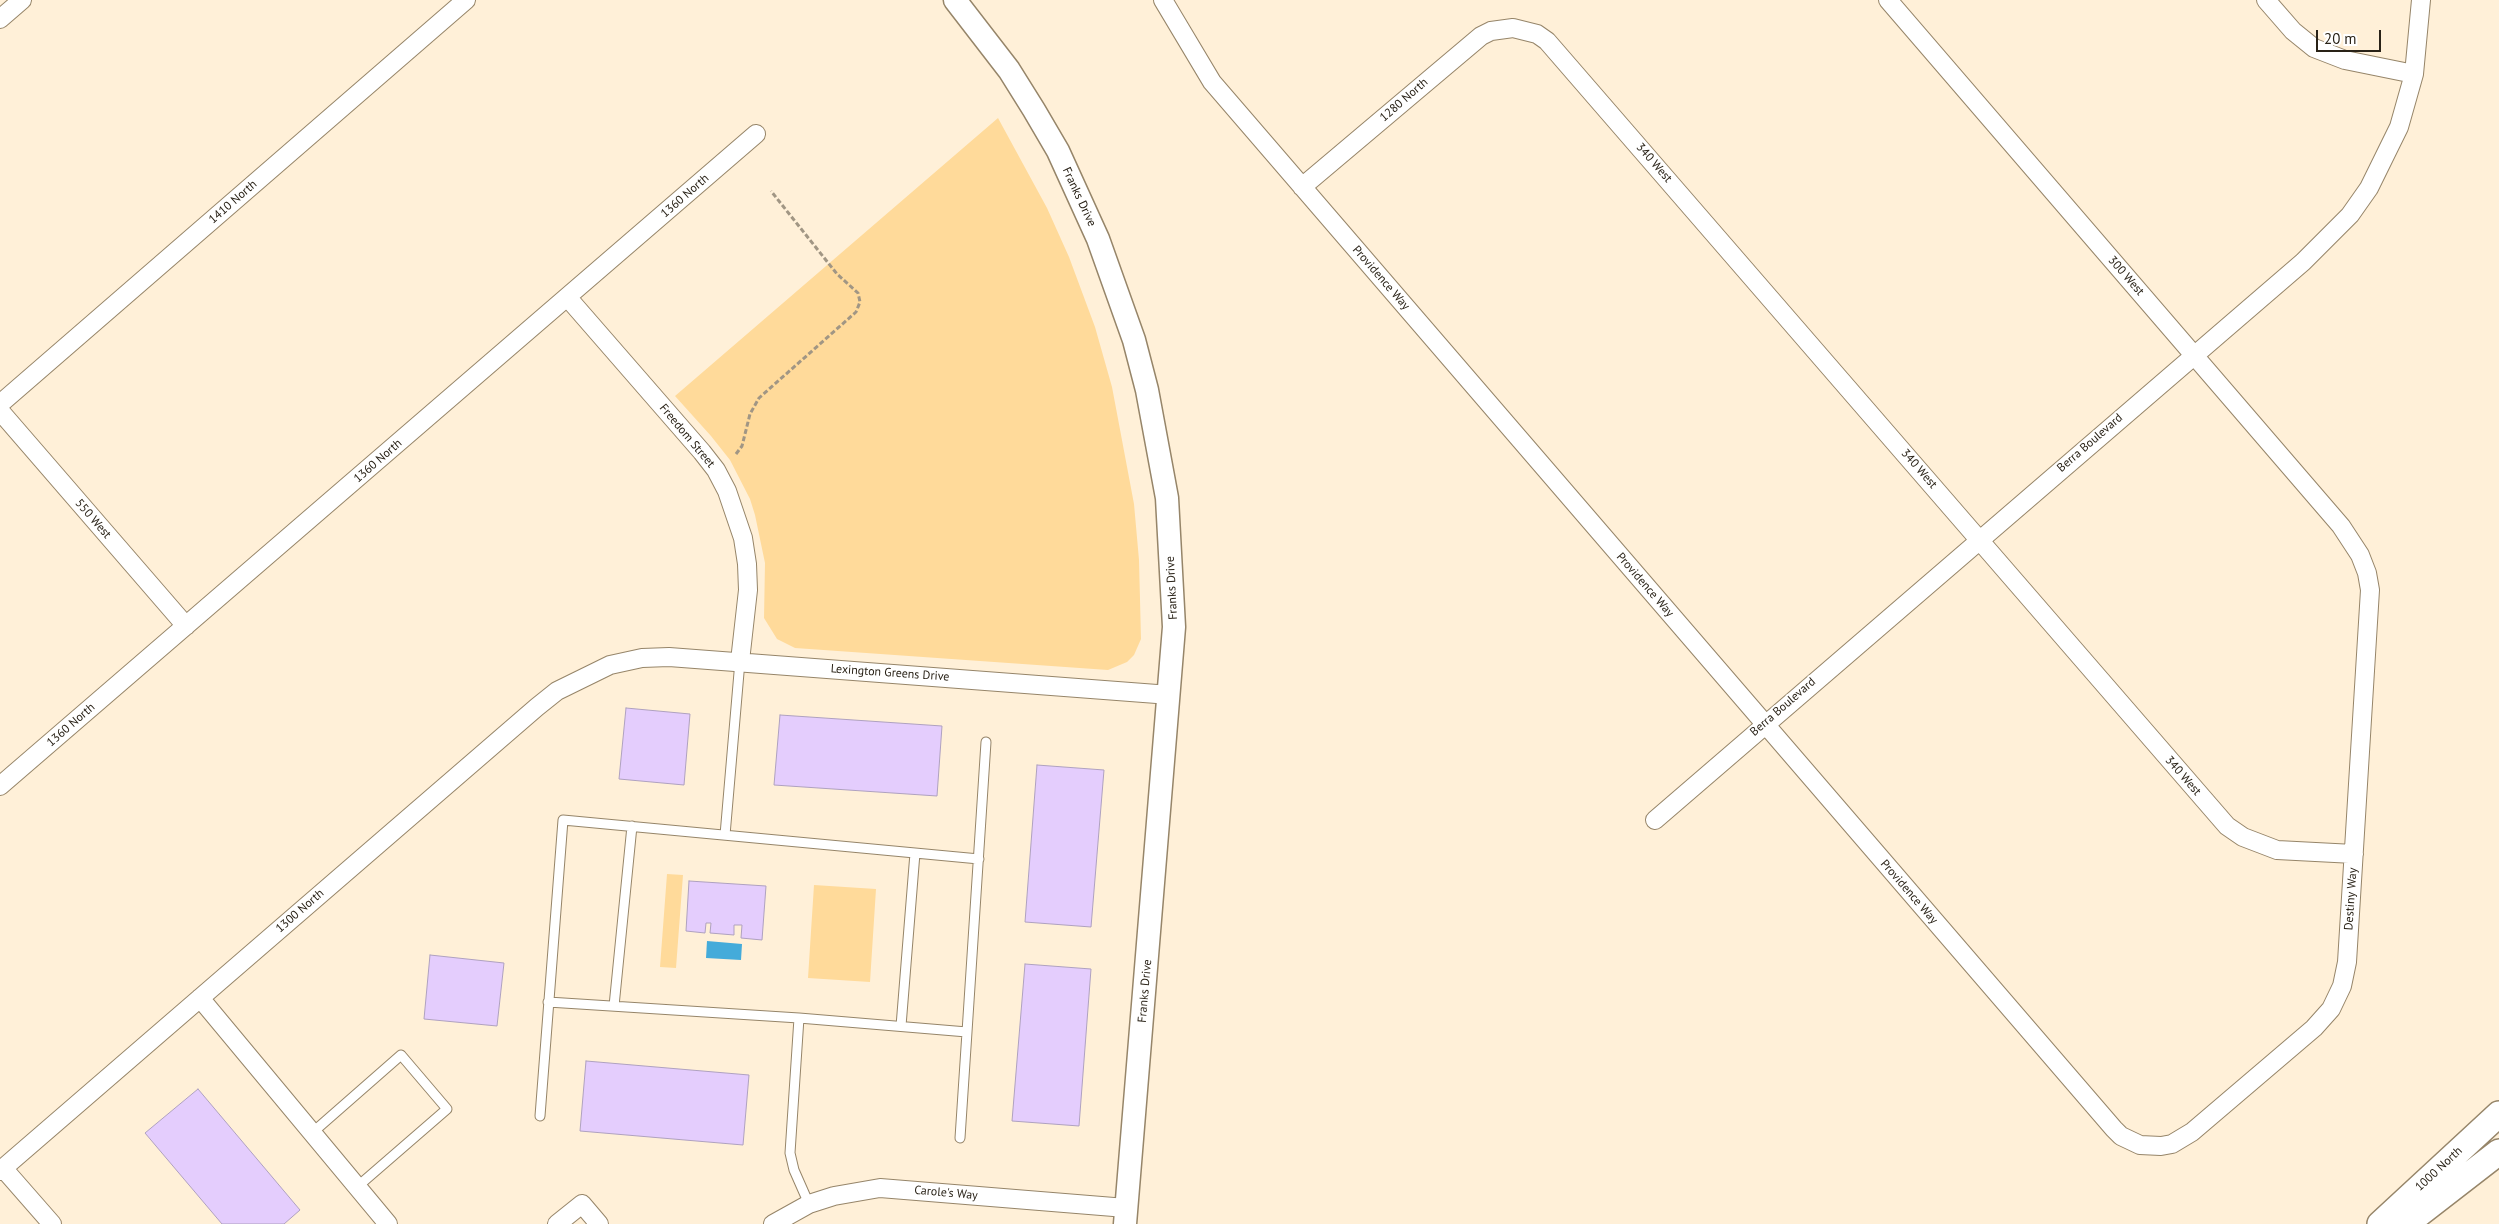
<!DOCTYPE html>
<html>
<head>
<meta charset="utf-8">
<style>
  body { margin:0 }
  #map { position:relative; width:2499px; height:1224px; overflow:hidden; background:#fff0d8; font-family:"PT Sans",sans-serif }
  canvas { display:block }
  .scale { position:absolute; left:2316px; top:30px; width:65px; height:22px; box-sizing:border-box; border:2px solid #292217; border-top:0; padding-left:6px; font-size:15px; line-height:18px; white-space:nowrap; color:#292217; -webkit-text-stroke:4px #fff; paint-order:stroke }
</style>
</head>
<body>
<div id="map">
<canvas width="2499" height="1224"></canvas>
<div class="scale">20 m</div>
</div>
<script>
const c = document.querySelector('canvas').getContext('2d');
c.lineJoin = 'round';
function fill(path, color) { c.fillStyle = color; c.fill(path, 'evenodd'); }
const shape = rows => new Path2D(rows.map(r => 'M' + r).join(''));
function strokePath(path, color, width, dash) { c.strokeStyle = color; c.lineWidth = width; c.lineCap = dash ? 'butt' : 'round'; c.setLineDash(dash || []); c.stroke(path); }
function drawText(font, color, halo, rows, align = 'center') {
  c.font = font + ' "PT Sans",sans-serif'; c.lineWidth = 4; c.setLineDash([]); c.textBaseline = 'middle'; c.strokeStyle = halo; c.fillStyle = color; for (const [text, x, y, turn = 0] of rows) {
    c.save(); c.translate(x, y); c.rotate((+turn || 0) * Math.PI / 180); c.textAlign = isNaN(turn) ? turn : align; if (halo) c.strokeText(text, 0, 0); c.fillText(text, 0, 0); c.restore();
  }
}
fill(shape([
  [998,118,1047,208,1069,257,1095,327,1112,387,1134,504,1139,560,1141,639,1134,655,1127,662,1108,670,795,648,777,639,764,618,765,563,755,515,750,499,730,460,711,436,675,396],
  [667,874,683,875,676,968,660,967],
  [814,885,876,889,870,982,808,978]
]), '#ffda9a');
fill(shape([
  [707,941,742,944,741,960,706,958]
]), '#44abda');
const building = shape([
  [626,708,690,714,684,785,619,779,626,708],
  [780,715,942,726,937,796,774,785,780,715],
  [1037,765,1104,770,1091,927,1025,922,1037,765],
  [689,881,766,886,762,940,741,938,742,925,734,925,734,935,710,933,711,923,706,923,705,933,686,931,689,881],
  [430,955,504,963,497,1026,424,1019,430,955],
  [1025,964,1091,969,1079,1126,1012,1121,1025,964],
  [586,1061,749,1075,743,1145,580,1131,586,1061],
  [198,1089,300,1210,284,1224,222,1224,145,1133,198,1089]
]);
fill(building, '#e4cdfd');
strokePath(building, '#afa1bf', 1);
const service = shape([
  [725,835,740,661],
  [548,1002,799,1018],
  [614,1006,632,826],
  [901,1026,915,853],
  [967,1032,986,742],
  [540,1116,563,820,979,859],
  [312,1133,401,1055,447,1109,357,1187],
  [809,1204,794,1170,790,1153,799,1018,967,1032,960,1138]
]);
const minor = shape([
  [1163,0,1212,82,2114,1129,2121,1136,2140,1145,2161,1146,2172,1144,2192,1132,2314,1028,2331,1009,2342,986,2347,962,2370,590,2367,573,2360,555,2341,526,1888,0],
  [2266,0,2293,31,2314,48,2345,60,2414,74],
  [0,19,22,0],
  [1302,187,1481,36,1491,31,1513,28,1537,34,1547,41,2227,826,2243,837,2277,850,2354,854],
  [568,298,702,452,716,470,727,491,743,538,747,564,748,590,740,661],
  [0,404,466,0],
  [0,411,186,626],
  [0,786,756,134],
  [1655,820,2303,262,2350,215,2369,188,2399,127,2414,74,2421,0],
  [200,998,388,1224],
  [3,1168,52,1224],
  [0,1171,537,707,557,691,610,665,642,658,669,657,1170,695],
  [557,1224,582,1204,599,1224],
  [773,1224,809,1204,834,1196,880,1188,1126,1208]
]);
const tertiary = shape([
  [955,0,1009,70,1034,110,1058,151,1098,239,1134,340,1147,390,1167,498,1174,627,1125,1224]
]);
const secondary = shape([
  [2380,1224,2499,1114],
  [2406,1224,2499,1152]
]);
strokePath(service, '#968569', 11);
strokePath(minor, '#968569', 20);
strokePath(tertiary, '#968569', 25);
strokePath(secondary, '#968569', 28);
strokePath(shape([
  [736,454,742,446,750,414,759,398,856,312,860,302,858,293,837,274,771,191]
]), '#a19684', 3, [5, 2.5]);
strokePath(service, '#fff', 9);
strokePath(minor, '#fff', 18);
strokePath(tertiary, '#fff', 22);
strokePath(secondary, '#fff', 25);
drawText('12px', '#292217', '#fff', [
  ["1280 North",1404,100,-41],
  ["340 West",1654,163,49],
  ["1360 North",685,196,-41],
  ["Franks Drive",1079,197,65],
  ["1410 North",233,202,-41],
  ["300 West",2126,276,49],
  ["Providence Way",1381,278,49],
  ["Freedom Street",687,436,50],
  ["Berra Boulevard",2090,443,-41],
  ["1360 North",378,461,-41],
  ["340 West",1919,469,49],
  ["550 West",93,519,49],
  ["Providence Way",1645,585,49],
  ["Franks Drive",1172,588,-93],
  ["Lexington Greens Drive",890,673,4],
  ["Berra Boulevard",1783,707,-41],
  ["1360 North",71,725,-41],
  ["340 West",2183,776,49],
  ["Providence Way",1909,892,49],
  ["Destiny Way",2351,899,-86],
  ["1300 North",300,911,-41],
  ["Franks Drive",1145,991,-85],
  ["1000 North",2439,1169,-43],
  ["Carole's Way",946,1193,5]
]);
</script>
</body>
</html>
